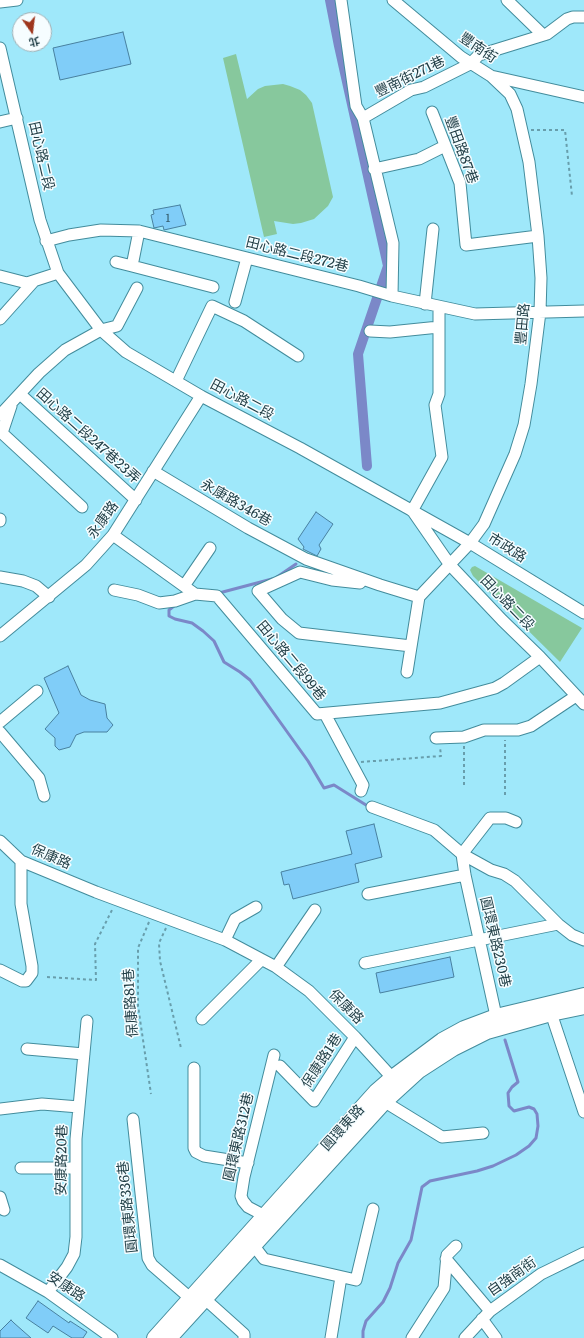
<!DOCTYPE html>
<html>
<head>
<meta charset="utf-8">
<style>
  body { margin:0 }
  #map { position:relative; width:584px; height:1338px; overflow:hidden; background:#9fe8fa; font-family:Literata,"Noto Sans TC",serif }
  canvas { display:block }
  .north { position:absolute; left:12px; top:12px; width:40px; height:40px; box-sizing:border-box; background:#f6fdff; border:1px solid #a0b0b5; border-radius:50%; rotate:166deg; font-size:11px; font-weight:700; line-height:16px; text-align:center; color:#1f3d45 }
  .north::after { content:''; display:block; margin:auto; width:14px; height:18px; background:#9e361d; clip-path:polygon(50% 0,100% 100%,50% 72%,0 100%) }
</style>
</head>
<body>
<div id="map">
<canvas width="584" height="1338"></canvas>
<div class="north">北</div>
</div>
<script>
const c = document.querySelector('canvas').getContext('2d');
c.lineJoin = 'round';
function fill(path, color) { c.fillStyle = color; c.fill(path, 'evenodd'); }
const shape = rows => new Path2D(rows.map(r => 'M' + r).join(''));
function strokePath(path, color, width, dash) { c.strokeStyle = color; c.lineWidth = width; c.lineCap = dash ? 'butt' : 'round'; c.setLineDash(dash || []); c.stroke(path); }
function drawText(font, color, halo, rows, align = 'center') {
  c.font = font + ' Literata,"Noto Sans TC",serif'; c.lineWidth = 3; c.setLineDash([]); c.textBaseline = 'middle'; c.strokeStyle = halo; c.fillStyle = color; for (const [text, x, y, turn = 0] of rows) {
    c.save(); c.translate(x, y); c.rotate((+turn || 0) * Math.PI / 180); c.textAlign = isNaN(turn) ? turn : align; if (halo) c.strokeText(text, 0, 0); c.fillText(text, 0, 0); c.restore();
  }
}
fill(shape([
  [236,54,247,99,258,89,265,86,283,84,290,86,300,90,306,95,312,103,333,197,328,206,314,219,301,223,293,224,274,221,277,234,264,237,223,58],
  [475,566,582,628,560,662,473,576,470,570,472,567]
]), '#87c89d');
strokePath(shape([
  [277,577,296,564],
  [219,593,272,579],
  [174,606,169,610,169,616,175,619,192,623,203,631,214,641,224,662,240,672,250,680,308,761,324,788,334,785,366,805],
  [363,1338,363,1331,366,1321,383,1302,390,1288,398,1263,411,1240,422,1187,430,1181,477,1171,493,1166,516,1155,529,1146,536,1138,538,1126,537,1114,534,1109,529,1107,514,1111,509,1106,508,1093,512,1087,518,1082,505,1040]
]), '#7b88c8', 3);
strokePath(shape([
  [330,0,339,46,388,266,358,354,367,466]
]), '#7b88c8', 10);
const building = shape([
  [123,32,131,64,60,80,53,48,123,32],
  [180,205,186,225,164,230,163,226,154,228,151,215,154,214,153,210,180,205],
  [316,512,333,524,319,545,321,549,317,556,303,549,304,547,298,539,316,512],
  [68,666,81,695,90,700,105,704,107,718,113,725,107,732,84,732,76,735,70,747,59,750,55,746,55,738,45,729,59,713,44,678,68,666],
  [374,824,382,857,355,864,359,882,293,899,289,884,284,885,281,872,352,854,346,831,374,824],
  [450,957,454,977,380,993,376,973,450,957],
  [38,1301,69,1323,70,1321,87,1332,83,1338,72,1338,53,1326,48,1333,26,1318,38,1301],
  [11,1320,14,1323,31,1338,0,1338,0,1331,11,1320]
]);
fill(building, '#80cdf8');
strokePath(building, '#48809f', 1);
const minor = shape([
  [341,0,356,106,363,118,393,243,392,296],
  [393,0,461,57,491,76,584,97],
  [507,0,543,35],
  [0,2,17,0],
  [0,48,40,220,58,273,101,330,126,352,201,396,300,448,470,543,584,613],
  [432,112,460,183,466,245,538,236],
  [363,118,411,90,424,87,470,64,479,55,547,34,567,19,573,17,584,17],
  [0,122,17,118],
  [374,169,419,159,445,146],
  [139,231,132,266,213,287],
  [46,241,69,235,101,230,139,231,359,286,392,296,475,314,584,311],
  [116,262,132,266],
  [0,276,27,283,58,273],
  [235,302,247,258],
  [425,304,433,229],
  [0,319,34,281],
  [370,331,390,332,439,327],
  [176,381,212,306,244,321,298,356],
  [20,394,136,500],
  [11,406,2,433,82,507],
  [0,415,39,373,65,350,101,330,117,326,137,288],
  [153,471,248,528,306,559,380,585,419,597,470,543,484,524,515,454,524,425,531,384,540,312,541,278,538,236,529,162,517,109,510,94,491,76],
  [412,511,442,457,435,405,439,394,439,307],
  [414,513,450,565,502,620,540,657,584,704],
  [0,519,0,521],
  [113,535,195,594,217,596,317,714,440,703,495,688,504,683,540,657],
  [0,577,23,581,36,586,49,597],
  [360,583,332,580,300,572,258,591,282,619,299,633,411,646],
  [184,586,210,548],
  [114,590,138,595,159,603,175,601,195,594],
  [0,636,86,565,113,535,201,396],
  [407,672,419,597],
  [325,714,363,785,361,791],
  [0,722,37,691],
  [0,732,39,778,44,796],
  [436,738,464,737,484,730,518,730,531,726,576,696],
  [372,807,434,830,462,854,491,870,504,874,515,881,558,924],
  [0,841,21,861,96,892,225,940,276,967,309,991,355,1037,397,1083],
  [462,854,465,875,496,1016],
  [462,854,490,818,506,818,516,822],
  [368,894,465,875],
  [225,940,235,919,256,907],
  [365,963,558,924,572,935,584,940],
  [276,967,315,910],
  [0,970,22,981,26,981,32,973,32,966,21,904,21,861],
  [549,1007,584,1112],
  [202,1019,261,960],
  [27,1049,84,1054],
  [280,1066,314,1101,355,1037],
  [194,1068,194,1148,196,1152,204,1156,248,1163],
  [380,1096,385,1102,442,1137,483,1133],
  [0,1109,42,1104,79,1107],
  [133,1119,148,1258,152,1265,190,1298],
  [21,1168,76,1168],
  [0,1197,4,1210],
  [265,1216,248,1207,243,1201,241,1196,244,1177,274,1055],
  [254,1246,264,1259,356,1280,373,1209],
  [446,1259,490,1311],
  [0,1265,48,1292,112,1338],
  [48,1292,67,1267,74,1254,76,1237,76,1139,87,1021],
  [205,1299,244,1334,244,1338],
  [482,1319,496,1338],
  [331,1338,341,1277],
  [412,1338,444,1288,447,1255,456,1246],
  [465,1338,490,1311,541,1274,584,1253]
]);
const major = shape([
  [154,1338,376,1091,391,1078,442,1040,464,1028,496,1016,584,995],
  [170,1338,385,1102,419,1071,453,1049,487,1032,551,1014,584,1007]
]);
strokePath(minor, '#438c9c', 13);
strokePath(major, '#438c9c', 16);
strokePath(shape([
  [531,130,565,130,572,196],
  [464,746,464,785],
  [361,762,441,756,440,747],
  [505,795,505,740],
  [149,922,138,948,138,1006,151,1094],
  [166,928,159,943,160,961,181,1048],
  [47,977,96,980,95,944,113,908]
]), '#689eac', 2, [3, 3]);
strokePath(minor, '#fff', 11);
strokePath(major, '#fff', 14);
drawText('12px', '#376172', null, [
  ["1",168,218]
]);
drawText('14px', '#1f3d45', '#f6fdff', [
  ["豐南街",478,48,34],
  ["豐南街271巷",410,77,-26],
  ["豐田路87巷",461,150,70],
  ["田心路二段",41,156,77],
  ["田心路二段272巷",297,255,14],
  ["豐田路",523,324,-85],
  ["田心路二段",242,400,28],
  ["田心路二段247巷23弄",88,436,42],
  ["永康路346巷",236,503,30],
  ["永康路",103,520,-54],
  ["市政路",507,548,32],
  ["田心路二段",507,603,46],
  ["田心路二段99巷",291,661,50],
  ["保康路",51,857,23],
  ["圓環東路230巷",495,942,77],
  ["保康路81巷",131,1003,-94],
  ["保康路",346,1007,45],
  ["保康路1巷",322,1061,-57],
  ["圓環東路",343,1128,-48],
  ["圓環東路312巷",239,1137,-77],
  ["安康路20巷",62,1160,-89],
  ["圓環東路336巷",128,1207,-96],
  ["自強南街",512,1277,-35],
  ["安康路",66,1287,34]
]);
</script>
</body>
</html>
